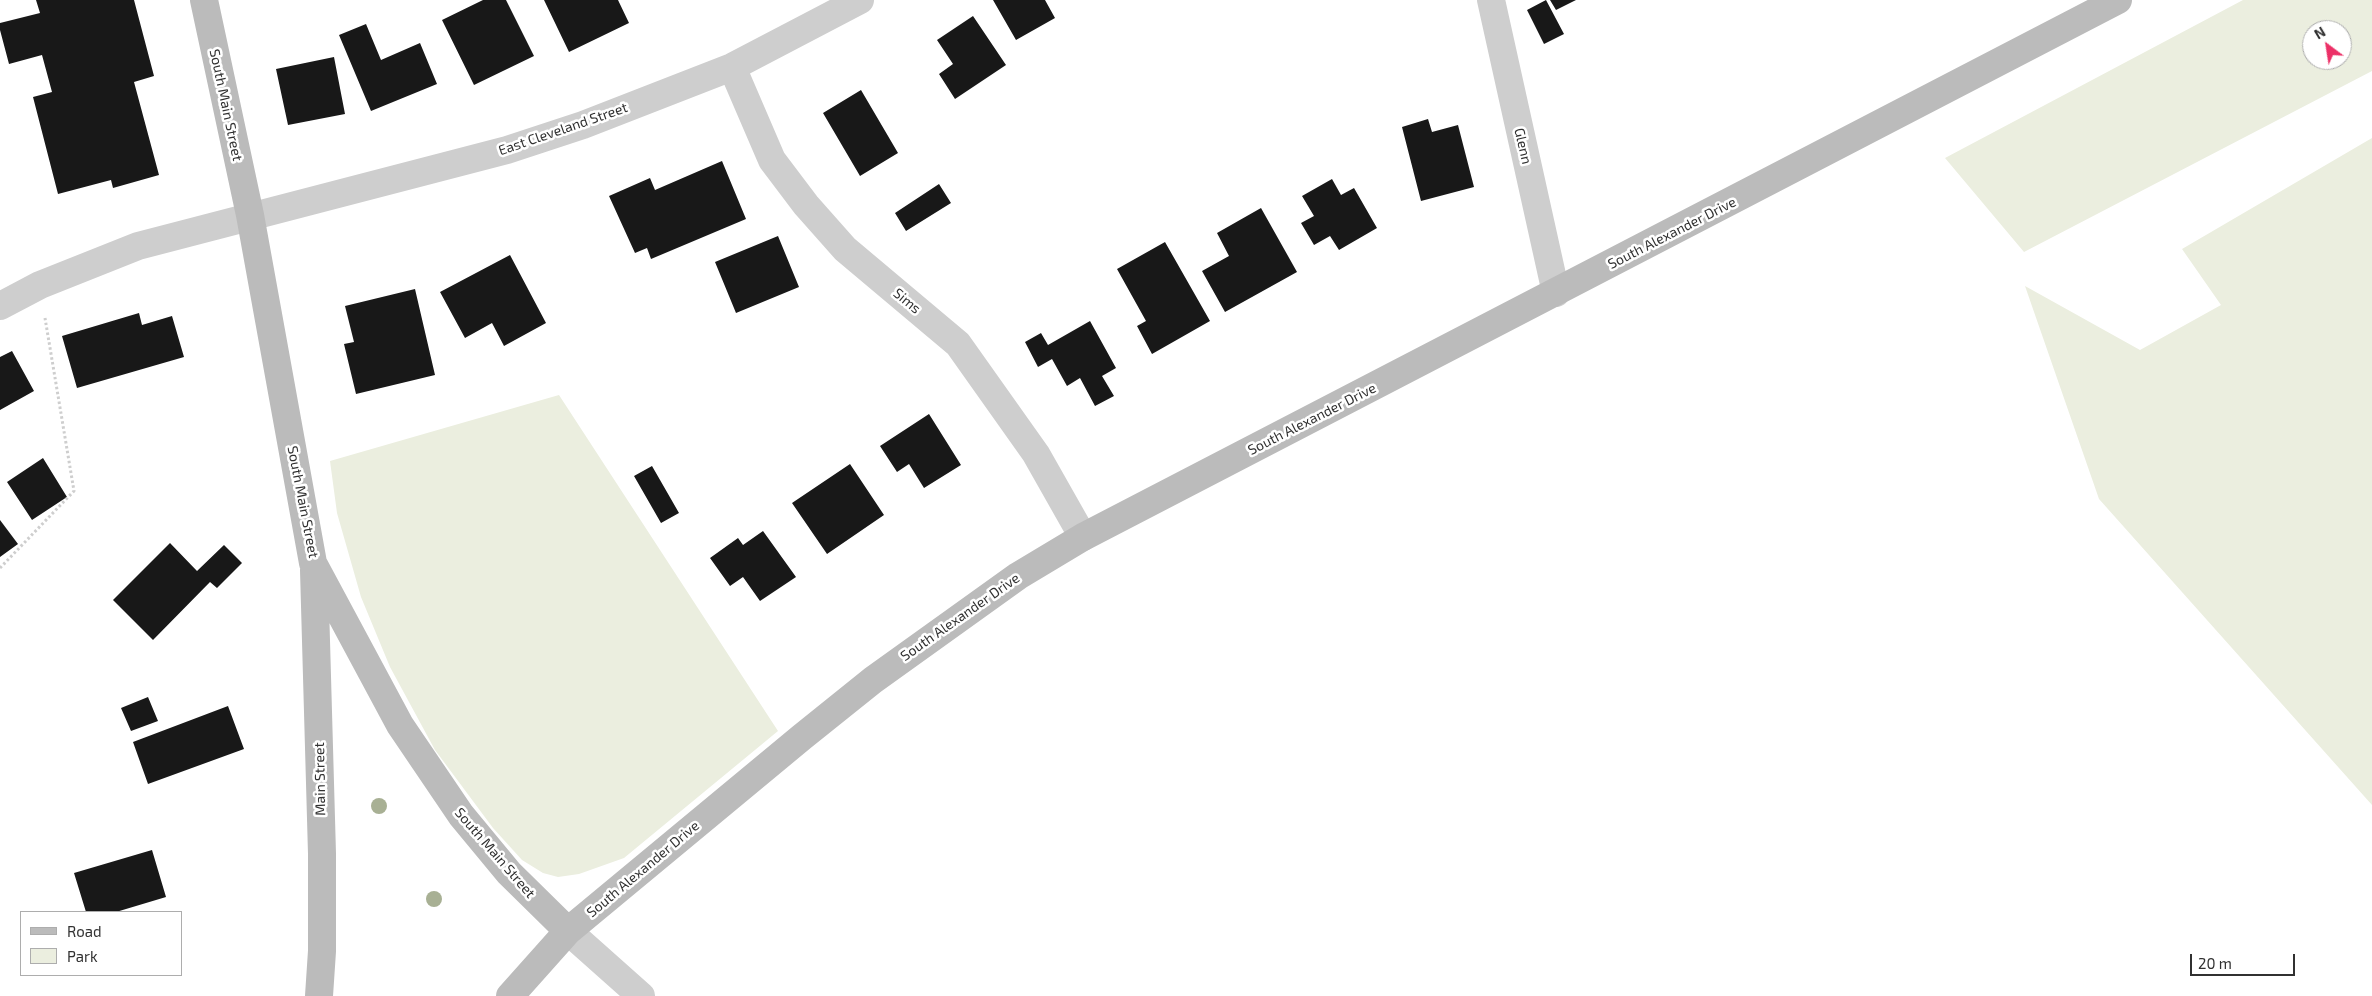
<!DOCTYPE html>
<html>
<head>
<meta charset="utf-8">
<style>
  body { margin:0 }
  #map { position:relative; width:2372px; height:996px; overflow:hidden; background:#fff; font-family:"Exo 2",sans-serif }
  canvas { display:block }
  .legend { position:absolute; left:20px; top:911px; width:162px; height:65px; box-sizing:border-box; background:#fff; border:1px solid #adadad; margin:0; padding:6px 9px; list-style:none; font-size:15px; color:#313131 }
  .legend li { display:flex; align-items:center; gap:10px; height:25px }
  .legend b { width:25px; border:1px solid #adadad }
  .north { position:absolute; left:2302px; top:20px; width:50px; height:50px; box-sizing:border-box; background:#fff; border:1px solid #adadad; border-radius:50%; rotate:329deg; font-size:14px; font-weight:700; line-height:20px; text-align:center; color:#313131 }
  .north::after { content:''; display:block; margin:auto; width:18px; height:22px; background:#ec3067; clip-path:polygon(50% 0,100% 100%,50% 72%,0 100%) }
  .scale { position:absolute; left:2190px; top:954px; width:105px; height:22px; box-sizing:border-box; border:2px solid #313131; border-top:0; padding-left:6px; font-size:15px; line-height:18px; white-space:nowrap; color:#313131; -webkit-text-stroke:4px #fff; paint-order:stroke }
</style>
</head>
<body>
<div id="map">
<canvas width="2372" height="996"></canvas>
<ul class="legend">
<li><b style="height:6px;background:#bbb"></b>Road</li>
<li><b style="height:14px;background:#ebeedf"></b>Park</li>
</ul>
<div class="north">N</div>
<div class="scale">20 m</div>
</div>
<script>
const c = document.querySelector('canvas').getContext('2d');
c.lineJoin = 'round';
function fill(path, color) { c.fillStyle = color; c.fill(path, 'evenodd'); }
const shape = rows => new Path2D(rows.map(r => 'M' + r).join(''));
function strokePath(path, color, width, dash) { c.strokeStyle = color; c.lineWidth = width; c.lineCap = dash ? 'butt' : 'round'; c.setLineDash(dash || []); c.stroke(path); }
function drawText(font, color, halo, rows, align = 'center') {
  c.font = font + ' "Exo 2",sans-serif'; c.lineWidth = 5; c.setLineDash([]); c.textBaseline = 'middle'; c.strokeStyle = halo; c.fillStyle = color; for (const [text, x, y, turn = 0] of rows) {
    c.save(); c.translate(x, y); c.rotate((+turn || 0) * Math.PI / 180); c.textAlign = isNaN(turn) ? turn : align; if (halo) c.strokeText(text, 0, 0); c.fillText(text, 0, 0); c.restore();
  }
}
fill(shape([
  [2243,0,2372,0,2372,71,2024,252,1945,158],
  [2312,30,2342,30,2342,60,2312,60],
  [2372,138,2372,805,2099,499,2025,286,2140,350,2221,305,2182,249],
  [559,395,778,731,624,858,579,874,558,877,543,873,522,860,493,828,435,750,390,667,361,597,337,513,330,461]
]), '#ebeedf');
fill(shape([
  [36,0,134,0,154,76,134,82,159,175,113,188,111,180,58,194,33,97,52,92,42,55,9,64,0,30,0,23,40,13],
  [483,0,506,0,534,56,474,85,442,20],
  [544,0,618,0,629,23,569,52],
  [993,0,1045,0,1055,18,1016,40],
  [1546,0,1564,34,1544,44,1527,10],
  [1550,0,1576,0,1556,10],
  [973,16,1006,65,955,99,939,74,953,64,937,40],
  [366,24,381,60,420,43,437,84,371,111,339,35],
  [334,57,345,114,288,125,276,69],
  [861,90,898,153,860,176,823,113],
  [1428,119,1432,132,1458,125,1474,187,1421,201,1402,127],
  [722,161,746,219,651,259,647,248,635,253,609,196,650,178,655,190],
  [1332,179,1341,195,1354,188,1377,228,1339,250,1330,236,1314,245,1301,223,1314,216,1302,196],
  [939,184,951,203,906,231,895,213],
  [1261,208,1297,272,1225,312,1202,271,1229,256,1217,233],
  [778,236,799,287,736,313,715,262],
  [1165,242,1210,321,1152,354,1137,326,1146,321,1117,269],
  [510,255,546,323,504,346,492,323,465,338,440,292],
  [415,289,435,375,356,394,344,344,354,342,345,306],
  [139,313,142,325,172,316,184,357,77,388,62,336],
  [1090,321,1116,368,1102,376,1114,396,1095,406,1080,378,1067,386,1052,359,1038,367,1025,342,1041,333,1048,345],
  [12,351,34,391,0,410,0,357],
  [929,414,961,465,924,488,909,464,897,472,880,446],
  [43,458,67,497,32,520,7,482],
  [850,464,884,515,827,554,792,503],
  [652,466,679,513,661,523,634,476],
  [0,520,18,544,0,557],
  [763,531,796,577,760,601,743,577,730,586,710,558,738,538,743,545],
  [170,543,197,571,224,545,242,563,217,588,210,582,153,640,113,600],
  [148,697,158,721,131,731,121,708],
  [228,706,244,749,148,784,133,742],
  [152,850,166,897,116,912,86,912,74,873]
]), '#181818');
strokePath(shape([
  [0,568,74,491,45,318]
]), '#cecece', 3, [2.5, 2.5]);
strokePath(shape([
  [1491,0,1556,293],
  [732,67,772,160,806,205,845,249,958,344,1036,454,1083,537],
  [0,306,40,285,138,246,507,150,583,125,732,67,860,0]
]), '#cecece', 28);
strokePath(shape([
  [568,931,641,996]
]), '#cecece', 28);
strokePath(shape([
  [204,0,250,215,313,563,400,725,461,815,509,873,568,931],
  [314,570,322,854,322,951,319,996],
  [510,996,568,931,802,737,873,680,1018,576,1083,537,2118,0]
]), '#bbb', 28);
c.fillStyle = '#a8b094';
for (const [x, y] of [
  [379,806],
  [434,899]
]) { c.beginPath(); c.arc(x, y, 8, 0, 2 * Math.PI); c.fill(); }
drawText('14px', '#313131', '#fff', [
  ["South Main Street",226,105,78],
  ["East Cleveland Street",563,129,-19],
  ["Glenn",1523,146,77],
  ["South Alexander Drive",1672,233,-27],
  ["Sims",907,301,40],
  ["South Alexander Drive",1312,419,-27],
  ["South Main Street",303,502,79],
  ["South Alexander Drive",960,617,-35],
  ["Main Street",320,779,-91],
  ["South Main Street",495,853,49],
  ["South Alexander Drive",643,869,-40]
]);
</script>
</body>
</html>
